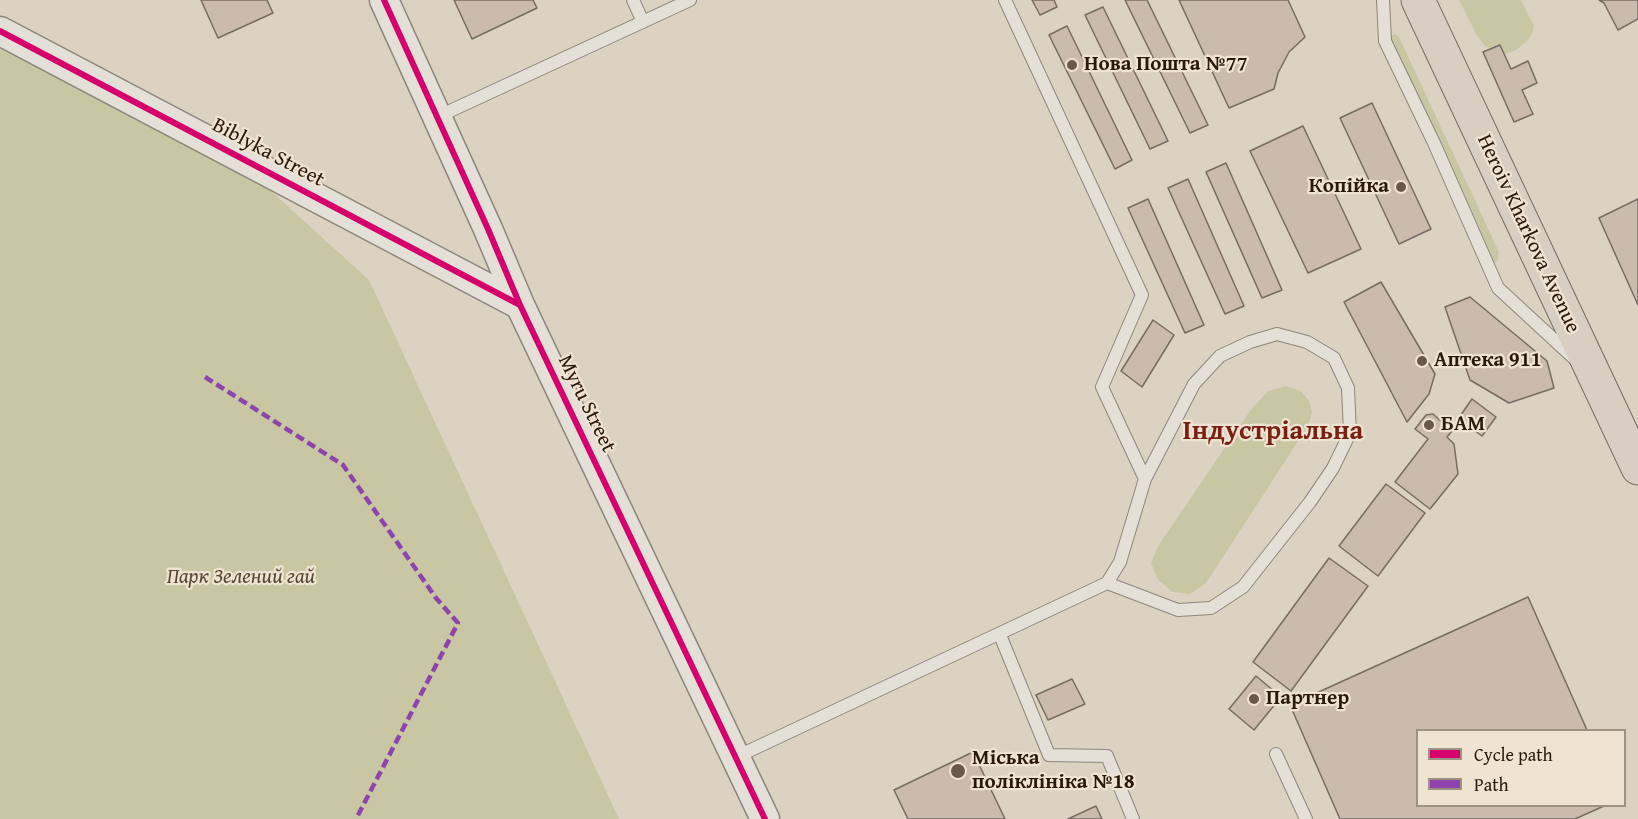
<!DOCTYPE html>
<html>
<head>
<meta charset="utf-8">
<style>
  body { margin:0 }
  #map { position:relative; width:1638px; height:819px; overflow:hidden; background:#dcd2c2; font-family:"Gentium Book Plus",serif }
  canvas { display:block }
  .legend { position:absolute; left:1416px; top:729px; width:210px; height:78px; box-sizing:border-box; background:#efe4d1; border:2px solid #a09283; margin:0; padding:8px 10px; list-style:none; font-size:18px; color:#29180d }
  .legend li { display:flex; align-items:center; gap:12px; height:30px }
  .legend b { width:30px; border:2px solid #a09283 }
</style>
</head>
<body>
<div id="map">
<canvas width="1638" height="819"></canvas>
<ul class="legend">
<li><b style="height:8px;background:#d6006c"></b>Cycle path</li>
<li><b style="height:8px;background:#8e44ad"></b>Path</li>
</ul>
</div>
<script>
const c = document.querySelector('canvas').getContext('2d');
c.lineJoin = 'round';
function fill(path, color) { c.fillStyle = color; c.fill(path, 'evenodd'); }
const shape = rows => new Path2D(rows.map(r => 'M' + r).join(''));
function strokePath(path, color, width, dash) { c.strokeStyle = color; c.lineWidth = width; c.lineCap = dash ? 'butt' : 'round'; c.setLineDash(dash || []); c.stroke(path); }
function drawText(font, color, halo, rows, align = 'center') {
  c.font = font + ' "Gentium Book Plus",serif'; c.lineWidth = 4.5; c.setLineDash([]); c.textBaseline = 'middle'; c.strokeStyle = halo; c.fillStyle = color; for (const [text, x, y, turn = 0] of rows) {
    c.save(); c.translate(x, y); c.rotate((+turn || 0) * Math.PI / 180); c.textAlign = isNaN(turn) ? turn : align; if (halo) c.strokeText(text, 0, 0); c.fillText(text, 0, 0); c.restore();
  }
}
fill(shape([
  [1459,0,1521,0,1534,26,1532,34,1526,42,1516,50,1505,54,1485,46,1476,34],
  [1395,34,1399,37,1499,252,1497,262,1493,263,1387,40,1390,36],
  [0,49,262,183,369,280,619,819,0,819],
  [1285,386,1301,391,1309,401,1312,412,1308,426,1206,583,1190,594,1173,592,1158,580,1151,563,1158,546,1250,411,1267,392]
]), '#c9c6a4');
const building = shape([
  [201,0,267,0,273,13,218,38,201,0],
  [454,0,533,0,537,8,472,39,454,0],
  [1032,0,1054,0,1057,7,1040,15,1032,0],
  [1125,0,1147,0,1208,125,1190,133,1125,0],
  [1179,0,1288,0,1305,37,1289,52,1278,73,1274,89,1229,108,1179,0],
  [1599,0,1638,0,1638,19,1618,30,1604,3,1599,0],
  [1103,7,1168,141,1150,149,1085,15,1103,7],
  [1067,26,1132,160,1115,169,1049,35,1067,26],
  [1500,45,1511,69,1528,61,1537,83,1522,90,1533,114,1514,122,1483,52,1500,45],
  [1372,103,1431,229,1399,244,1340,118,1372,103],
  [1303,126,1361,249,1308,273,1250,151,1303,126],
  [1226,163,1282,290,1262,298,1206,172,1226,163],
  [1188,179,1244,306,1225,314,1168,188,1188,179],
  [1148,199,1204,325,1185,333,1128,208,1148,199],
  [1638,199,1638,305,1599,218,1638,199],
  [1381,282,1435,374,1429,394,1407,422,1344,302,1381,282],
  [1470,297,1547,361,1554,388,1509,403,1470,380,1445,307,1470,297],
  [1153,320,1174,335,1142,387,1121,371,1153,320],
  [1472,399,1496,417,1482,436,1458,419,1472,399],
  [1433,414,1452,431,1447,437,1454,444,1458,474,1430,509,1395,482,1428,439,1415,429,1426,415,1433,414],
  [1386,484,1425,513,1378,576,1339,546,1386,484],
  [1329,558,1368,586,1291,691,1253,662,1329,558],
  [1528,597,1587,730,1418,730,1418,806,1604,806,1575,819,1340,819,1290,705,1528,597],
  [1256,676,1281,697,1254,730,1229,709,1256,676],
  [1072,679,1085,704,1048,720,1036,695,1072,679],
  [973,752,1005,819,908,819,894,790,973,752],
  [1096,806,1102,819,1068,819,1096,806]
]);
fill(building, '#cabbad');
strokePath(building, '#756d63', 1.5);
const service = shape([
  [633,0,643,22],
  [1005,0,1142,295,1102,387,1145,479],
  [1383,0,1385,41,1434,143,1498,288,1576,360],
  [437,117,690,0],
  [1000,635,1049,755,1107,756,1133,819],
  [1276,754,1306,819],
  [736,757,1107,583,1120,562,1145,479,1194,384,1220,356,1250,342,1277,334,1307,342,1334,358,1348,388,1350,433,1333,468,1310,502,1243,587,1211,608,1178,610,1107,583]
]);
const tertiary = shape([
  [384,0,488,229,520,305,765,819],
  [0,31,520,305]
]);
const primary = shape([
  [1418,0,1638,468]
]);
strokePath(service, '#8e867c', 14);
strokePath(tertiary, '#8e867c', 31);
strokePath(primary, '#756d63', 35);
strokePath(service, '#e4dfd7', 12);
strokePath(tertiary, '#e4dfd7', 28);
strokePath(primary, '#d8cfc2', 33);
strokePath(shape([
  [205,377,343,465,436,598,458,623,356,819]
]), '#8e44ad', 4.5, [9, 4.5]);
strokePath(shape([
  [384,0,488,229,520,305,765,819],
  [0,31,520,305]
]), '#d6006c', 6);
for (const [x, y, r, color] of [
  [1072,65,6,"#68594c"],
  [1401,187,6,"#68594c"],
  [1422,361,6,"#68594c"],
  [1429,425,6,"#68594c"],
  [1254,699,6,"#68594c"],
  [958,771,8,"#68594c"]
]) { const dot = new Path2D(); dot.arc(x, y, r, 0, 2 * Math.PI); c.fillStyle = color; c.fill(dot); strokePath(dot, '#efe4d1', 2); }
drawText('bold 21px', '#29180d', '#efe4d1', [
  ["Нова Пошта №77",1084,65],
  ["Копійка",1389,187,"right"],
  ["Аптека 911",1434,361],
  ["БАМ",1441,425],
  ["Партнер",1266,699],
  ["Міська",972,759],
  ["поліклініка №18",972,783]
], 'left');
drawText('21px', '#29180d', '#efe4d1', [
  ["Biblyka Street",268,153,28],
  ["Heroiv Kharkova Avenue",1528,234,65],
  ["Myru Street",586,404,64]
]);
drawText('italic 21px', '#544a33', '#efe4d1', [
  ["Парк Зелений гай",241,578]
]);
drawText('bold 27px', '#7a1f14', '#efe4d1', [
  ["Індустріальна",1273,432]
]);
</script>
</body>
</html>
